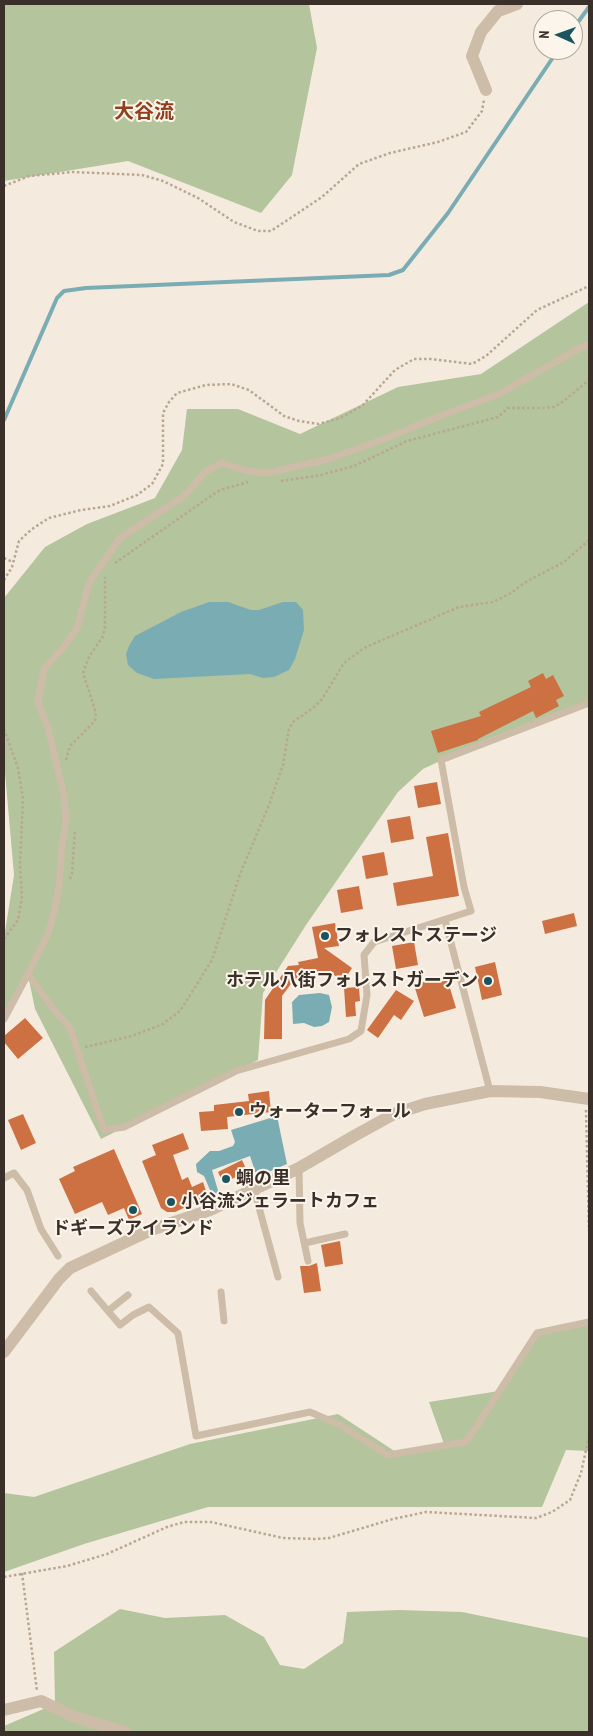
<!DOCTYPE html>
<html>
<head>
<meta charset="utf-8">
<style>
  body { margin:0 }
  #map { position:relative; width:593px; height:1736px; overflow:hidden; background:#f4ebde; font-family:"PT Sans Narrow",sans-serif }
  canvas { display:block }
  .frame { position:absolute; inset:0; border:5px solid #3a3029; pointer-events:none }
  .north { position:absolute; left:533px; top:10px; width:50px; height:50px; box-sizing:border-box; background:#fbf5eb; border:1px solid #aea69d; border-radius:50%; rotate:272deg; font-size:14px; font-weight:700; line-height:20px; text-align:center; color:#3a3029 }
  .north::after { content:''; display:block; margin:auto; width:18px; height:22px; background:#1b545e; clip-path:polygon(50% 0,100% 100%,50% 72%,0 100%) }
</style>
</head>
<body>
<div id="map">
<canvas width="593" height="1736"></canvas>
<div class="frame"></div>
<div class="north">N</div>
</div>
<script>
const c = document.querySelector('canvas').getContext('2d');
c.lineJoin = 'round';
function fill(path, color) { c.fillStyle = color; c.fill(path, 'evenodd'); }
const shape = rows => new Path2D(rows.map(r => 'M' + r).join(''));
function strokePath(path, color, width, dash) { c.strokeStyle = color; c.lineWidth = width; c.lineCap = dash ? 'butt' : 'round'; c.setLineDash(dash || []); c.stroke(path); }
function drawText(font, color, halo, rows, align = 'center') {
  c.font = font + ' "PT Sans Narrow","Noto Sans JP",sans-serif'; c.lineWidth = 4; c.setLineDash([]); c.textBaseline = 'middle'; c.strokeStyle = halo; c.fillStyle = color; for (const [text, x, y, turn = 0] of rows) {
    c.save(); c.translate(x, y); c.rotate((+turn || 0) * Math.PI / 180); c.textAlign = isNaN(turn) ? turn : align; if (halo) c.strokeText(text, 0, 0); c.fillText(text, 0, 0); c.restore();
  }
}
fill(shape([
  [4,4,309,4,317,48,292,175,261,213,128,161,4,181],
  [589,302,589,703,459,752,423,769,398,792,306,925,263,993,258,1060,101,1139,35,1009,28,975,4,1020,4,938,14,875,4,761,4,598,45,547,87,524,155,498,182,450,187,409,238,409,300,434,398,387,481,374],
  [589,1321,589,1451,566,1450,542,1507,208,1507,84,1544,4,1572,4,1493,34,1497,190,1444,338,1414,399,1454,444,1444,429,1402,499,1391,537,1333],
  [120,1609,165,1618,225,1615,264,1637,280,1665,304,1669,343,1643,347,1612,399,1610,462,1612,589,1638,589,1732,4,1732,4,1726,55,1704,54,1652]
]), '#b4c49c');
fill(shape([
  [209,602,228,602,251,610,259,610,283,602,296,602,303,610,304,630,295,659,289,670,274,677,263,678,250,674,154,679,137,673,128,665,126,654,129,646,135,636,181,612],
  [320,993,329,995,332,1007,329,1022,322,1026,314,1027,304,1023,293,1024,292,1002,299,995],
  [277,1116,287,1164,257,1177,250,1156,212,1170,219,1194,213,1197,204,1176,197,1172,196,1164,210,1151,219,1151,233,1146,235,1142,231,1130]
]), '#7aacb3');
strokePath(shape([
  [573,29,589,7],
  [4,420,57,298,64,291,86,288,389,275,403,270,448,213,558,50]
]), '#7aacb3', 4);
fill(shape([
  [543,673,546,679,553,675,564,696,556,700,559,706,536,718,533,711,478,739,478,740,438,753,431,731,481,716,479,712,531,687,528,681],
  [437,782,441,804,418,808,414,786],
  [410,816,414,839,391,843,387,820],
  [448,833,459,896,397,906,393,883,433,876,426,837],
  [384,852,388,875,366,879,362,856],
  [359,886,363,909,341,913,337,890],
  [574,913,577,926,545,934,542,921],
  [335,923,339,946,324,948,352,968,343,982,333,974,319,977,319,973,298,977,299,979,294,980,282,996,282,1039,264,1039,265,1000,288,966,299,965,298,962,318,958,312,927],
  [414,942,418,965,396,969,392,946],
  [495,962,502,995,482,1000,475,967],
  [446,975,456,1008,424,1017,414,985],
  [359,987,360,1001,355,1002,356,1016,346,1017,344,988],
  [396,990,414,1001,401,1020,394,1015,378,1038,367,1030],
  [25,1018,43,1038,18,1059,4,1042,4,1036],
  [269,1091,271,1112,227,1117,228,1129,201,1131,199,1112,214,1111,214,1105,249,1101,248,1094],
  [23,1114,36,1143,21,1150,8,1120],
  [183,1133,189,1149,173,1155,182,1180,188,1177,192,1187,203,1182,208,1197,175,1212,167,1212,161,1208,142,1161,156,1155,152,1145],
  [114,1149,142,1214,129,1220,124,1208,108,1215,102,1202,75,1214,59,1179,75,1171,73,1167],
  [242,1160,250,1178,241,1183,238,1176,223,1183,218,1172],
  [340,1241,343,1264,325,1267,321,1245],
  [317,1263,321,1291,304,1293,300,1266,309,1266]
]), '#cd7042');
strokePath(shape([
  [4,186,29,176,73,172,142,175,163,181,198,198,234,222,258,231,271,231,322,197,359,164,390,153,438,142,466,132,482,111,484,100],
  [281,481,321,475,354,466,407,441,498,417,508,408,544,408,554,407,561,403,589,380],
  [4,558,13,562],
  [115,563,208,498,220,490,248,482],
  [4,580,12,567,19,541,32,529,49,518,81,510,110,506,137,495,152,484,163,464,163,413,169,402,177,393,206,385,231,384,249,390,284,416,299,421,319,424,340,418,362,406,395,370,414,359,431,359,472,364,486,356,537,310,589,286],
  [4,729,18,768,23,799,20,866,22,897,18,920,4,939],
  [66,760,70,746,95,721,96,713,83,673,89,657,103,636,105,627,105,577],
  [70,879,72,873,75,830],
  [85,1047,132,1036,163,1024,180,1011,212,960,240,874,269,805,283,765,289,729,293,722,313,708,322,699,344,663,364,648,459,607,493,602,511,593,524,583,564,562,589,540],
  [586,1110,589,1231],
  [22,1573,37,1691],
  [4,1577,67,1566,107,1554,167,1527,184,1522,211,1522,283,1538,316,1539,329,1538,393,1519,426,1512,536,1518,552,1512,570,1500,581,1473,589,1436]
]), '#b9a692', 2.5, [2.5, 2.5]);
strokePath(shape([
  [445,920,490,1091],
  [28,974,51,1006,70,1028,104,1130,124,1127,236,1071,349,1039,361,1031,367,995,364,955,374,942,471,911,464,887,441,760,589,703],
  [4,1019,28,974,48,934,55,909,59,886,62,846,66,820,64,795,48,728,38,702,44,669,62,649,77,628,89,583,120,538,184,496,205,472,222,463,247,471,267,473,329,459,384,439,443,415,499,394,580,348,589,344],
  [299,1168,300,1223,308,1261],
  [4,1178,14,1173,27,1190,41,1229,58,1256],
  [254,1189,278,1277],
  [305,1243,345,1234],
  [91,1291,108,1311,128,1295],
  [221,1292,224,1321],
  [108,1311,120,1325,133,1315,149,1307,178,1333,196,1436,310,1412,340,1425,388,1455,465,1442,477,1426,537,1333,589,1322]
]), '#cdbca8', 7);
strokePath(shape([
  [486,90,472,56,481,32,498,11,517,4],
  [4,1352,59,1279,70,1268,151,1230,210,1210,299,1168,354,1136,394,1114,425,1104,490,1091,540,1092,589,1099],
  [4,1710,41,1701,72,1716,125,1732]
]), '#cdbca8', 12);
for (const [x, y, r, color] of [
  [325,936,5,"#1b545e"],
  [488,981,5,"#1b545e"],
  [239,1112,5,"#1b545e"],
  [226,1179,5,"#1b545e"],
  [171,1202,5,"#1b545e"],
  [133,1210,5,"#1b545e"]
]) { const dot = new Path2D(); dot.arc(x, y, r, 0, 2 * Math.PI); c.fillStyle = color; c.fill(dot); strokePath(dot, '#fbf5eb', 2); }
drawText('bold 18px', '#3a3029', '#fbf5eb', [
  ["フォレストステージ",335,936],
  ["ホテル八街フォレストガーデン",478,981,"right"],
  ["ウォーターフォール",249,1112],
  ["蜩の里",236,1179],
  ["小谷流ジェラートカフェ",181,1202],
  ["ドギーズアイランド",133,1229,"center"]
], 'left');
drawText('bold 20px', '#8e411c', '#fbf5eb', [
  ["大谷流",144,112]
]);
</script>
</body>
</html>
